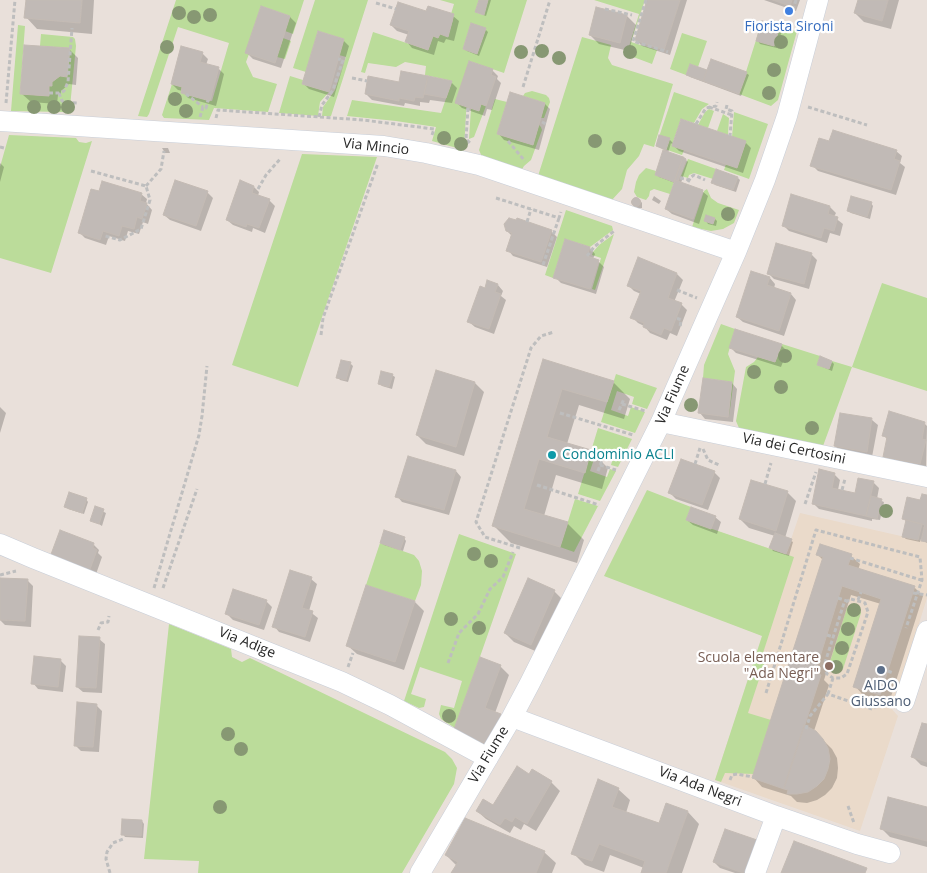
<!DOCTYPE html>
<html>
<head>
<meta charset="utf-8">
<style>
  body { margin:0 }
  canvas { display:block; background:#e9e0da }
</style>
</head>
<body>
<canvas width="927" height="873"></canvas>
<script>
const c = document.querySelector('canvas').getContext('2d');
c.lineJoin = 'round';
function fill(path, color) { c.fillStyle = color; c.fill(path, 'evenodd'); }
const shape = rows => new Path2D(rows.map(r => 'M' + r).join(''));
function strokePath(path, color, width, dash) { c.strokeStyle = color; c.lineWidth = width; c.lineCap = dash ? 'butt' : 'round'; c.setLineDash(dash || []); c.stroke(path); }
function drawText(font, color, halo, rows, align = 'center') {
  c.font = font + ' "Open Sans",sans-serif'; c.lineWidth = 4.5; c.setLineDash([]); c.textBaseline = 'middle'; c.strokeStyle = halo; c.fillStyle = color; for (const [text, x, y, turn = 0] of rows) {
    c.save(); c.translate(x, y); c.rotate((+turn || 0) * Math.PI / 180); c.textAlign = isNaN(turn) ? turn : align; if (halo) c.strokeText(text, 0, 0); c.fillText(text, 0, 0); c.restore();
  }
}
fill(shape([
  [800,513,927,542,927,598,896,697,890,707,898,716,860,831,715,780,763,636,685,606,711,529,786,554]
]), '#eadaca');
fill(shape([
  [176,0,304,0,293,34,285,31,290,16,261,6,246,53,249,54,246,62,253,77,277,84,268,112,214,108,209,120,164,118,162,115,172,84,182,87,181,93,212,101,229,43,178,27,149,114,147,117,138,116],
  [315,0,368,0,331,116,322,116,323,107,335,90,346,57,339,55,344,39,318,31,306,72,293,68],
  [440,0,479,0,475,12,483,15,488,0,527,0,504,73,469,61,464,150,432,141,436,127,396,121,347,116,352,100,441,113,452,81,425,75,426,66,405,62,396,67,368,63,365,73,361,72,373,32,428,50,433,36,438,38,440,34,448,36,453,20,451,14,454,4],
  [471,23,486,29,477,54,463,49],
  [594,0,645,0,631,42,657,50,652,64,628,55,627,53,639,14],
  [762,21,797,31,778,100,771,106,739,94],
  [18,25,25,26,20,94,48,96,49,86,52,86,52,82,60,76,67,76,70,48,40,46,41,34,73,37,75,39,76,46,70,107,63,112,11,111],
  [682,33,707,41,698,67,690,64,686,75,670,69],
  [582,37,611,45,608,58,612,65,673,84,654,147,644,144,639,156,627,170,622,189,611,201,538,176],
  [283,38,291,41,285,59,277,57],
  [290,76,303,80,302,84,329,92,320,102,318,116,279,113],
  [532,91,546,95,549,98,550,102,544,118,541,118,545,103,523,96,525,93],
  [674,92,709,104,702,109,694,123,681,119,672,145,684,150,682,155,656,146],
  [495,99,507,102,497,134,533,145,539,125,541,127,542,130,531,160,524,166,521,171,482,157,479,150],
  [481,104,486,106,474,137,469,139,471,108,479,111],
  [709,109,714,111,708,128,698,125,705,112],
  [734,112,768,124,749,179,724,170,726,164,737,167,746,142,732,137],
  [723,114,729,118,728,135,717,131],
  [9,135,76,138,79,142,86,143,92,141,51,273,0,258,0,167],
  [302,154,377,157,298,387,232,365],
  [688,159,716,169,713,179,694,173,689,175,688,178,681,176],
  [646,168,656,171,655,175,674,182,670,194,654,189,650,191,649,196,646,200,637,197,634,192,636,182,639,175],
  [707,189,711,198,718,203,739,210,734,223,723,229,711,231,692,227,704,191],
  [566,210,612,226,613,230,590,247,565,239,553,278,545,275],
  [614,234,595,290,592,289,601,258,592,255,593,252,599,245],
  [882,283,927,298,927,391,852,367,823,446,739,428,736,421,746,367,754,362,758,357,775,362,782,344,820,356,817,365,829,369,832,361,852,367],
  [721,324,735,329,728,354,735,371,729,417,732,382,703,378,704,365],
  [616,374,657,388,647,409,632,404,634,397,617,391,611,410,628,416,631,407,645,412,635,433,601,422],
  [598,428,632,439,618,467,611,465,613,458,596,453,590,471,607,477,610,469,616,471,600,501,578,494],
  [647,490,691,507,686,520,794,557,763,653,767,655,748,713,771,720,754,774,725,773,721,782,715,780,762,636,604,576],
  [575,499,598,506,574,552,560,547],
  [459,534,516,554,455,728,441,719,439,714,441,705,454,708,462,681,420,667,411,694,426,699,424,707,419,708,404,701],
  [380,543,414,555,419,561,422,571,421,585,415,601,366,585],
  [853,605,859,607,861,613,843,669,836,672,832,671,829,665,847,608],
  [169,624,231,649,232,657,242,662,250,658,445,752,452,759,457,768,454,784,402,873,198,873,199,861,144,859]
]), '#bbdc9a');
fill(shape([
  [27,0,94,0,92,34,37,29,26,17],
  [480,0,491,0,486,16,476,12],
  [649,0,687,0,670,55,642,46,636,40],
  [764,0,800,0,796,11],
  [860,0,899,0,891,29,864,22,855,13],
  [262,8,290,17,296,23,281,68,253,59,247,53],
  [597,9,627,16,636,25,629,51,599,44,590,35],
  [453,16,459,21,454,41,446,39,444,43,438,41,434,55,412,48,407,42,409,35,397,31,391,25],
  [780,27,782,30,777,48,760,44,758,41],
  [485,29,488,32,479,56,467,51,464,49],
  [343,40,349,46,334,97,309,89,303,83],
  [69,49,78,58,76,85,69,84,61,91,61,94,58,95,57,104,31,102,22,94],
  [202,53,208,59,206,65,218,68,224,74,216,106,188,98,183,91,178,90,172,84],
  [492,70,498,76,497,79,501,83,492,110,487,109,485,116,462,108,457,103],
  [402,72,451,82,457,88,452,103,430,100,429,103,420,102,420,106,405,103,404,106,372,100,366,94,400,83],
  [708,72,746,73,749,75,741,96,690,77,688,75],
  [545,104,550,109,539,150,504,140,499,134],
  [669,139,674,144,745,142,751,148,743,173,679,151,671,143,668,153,686,160,688,162,681,183,702,191,708,196,699,224,672,214,666,209,675,183,659,177,656,174,665,150,657,146],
  [830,143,896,151,902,156,900,163,905,167,896,195,818,171,812,165],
  [162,148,168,148,170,153,165,153],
  [0,163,4,167,0,182],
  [738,178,740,180,736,192,715,185,713,182],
  [254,187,259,192,258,196,269,200,275,206,265,233,253,228,252,232,233,225,227,220],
  [207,192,213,198,201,231,170,220,164,215],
  [141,194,147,199,146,203,152,210,148,224,143,222,139,234,128,231,125,241,109,236,106,245,85,238,79,232],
  [792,195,830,207,836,213,834,217,843,224,840,236,830,233,827,243,789,231,783,225],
  [654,196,661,201,659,204,652,200],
  [633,200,640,200,642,203,642,208,635,208,633,205],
  [871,203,873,206,870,219,851,213,848,211],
  [715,219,717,221,716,226,708,224,706,221],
  [507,231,551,231,557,237,547,267,513,256,508,250,512,236],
  [777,244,812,255,817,260,809,289,774,279,768,273],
  [590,248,595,254,593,259,598,261,604,267,596,294,561,283,555,277],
  [639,259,677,274,683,280,674,302,681,304,687,310,677,336,670,333,667,340,650,333,644,326,638,323,632,317,641,294,634,291,628,285],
  [752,272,770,278,775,284,774,289,791,294,796,300,784,336,743,322,737,317],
  [498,285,503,291,501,296,506,300,494,334,475,327,469,322,485,290],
  [781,345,787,351,781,367,736,353,731,348],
  [544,361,613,382,630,399,624,419,579,405,567,444,591,451,608,468,602,489,556,475,544,516,567,523,584,540,577,563,511,543,494,526],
  [832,362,834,364,832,371,818,365],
  [350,363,353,366,348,382,340,380,338,377],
  [437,371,475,383,484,392,464,456,426,444,417,435],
  [392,375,395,377,392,389,382,386,379,383],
  [732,383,737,389,733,422,705,419,700,413],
  [0,407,6,413,0,433],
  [872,420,878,425,872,457,841,452,835,446],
  [924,423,927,426,926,469,890,462,884,457,888,440,884,436],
  [456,471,461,477,449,515,402,502,397,496],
  [714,472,720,478,708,510,676,499,670,493],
  [834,474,840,480,838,490,856,494,873,482,879,488,877,499,884,502,880,520,872,519,872,521,819,509,813,503],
  [752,481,788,493,796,501,785,538,793,542,789,556,773,551,771,548,775,536,749,528,740,519],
  [927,496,927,543,921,539,920,542,906,539,903,536,907,522,904,519],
  [86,499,88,502,84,514,68,509,66,507],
  [96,508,106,513,102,526,92,520],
  [715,517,721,522,717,534,693,525,687,520],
  [404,538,406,541,403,551,384,545,381,543],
  [94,545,99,550,98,553,102,557,95,577,57,562],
  [818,555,851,556,860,564,858,570,914,587,923,596,889,703,863,695,855,686,881,604,851,595,824,680,829,685,814,731,832,749,837,758,838,768,837,778,832,788,825,795,817,800,807,803,797,802,791,796,762,787,754,778,823,560],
  [311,579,317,584,309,611,318,618,310,642,279,632,274,626],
  [27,580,33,586,31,627,5,625,0,620,0,600],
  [367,587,415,602,424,611,404,670,357,654,348,646],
  [554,591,563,600,540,653,514,642,505,633],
  [266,601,272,607,264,630,233,620,227,614],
  [99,639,105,644,102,693,83,692,77,687],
  [60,660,66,666,63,692,38,689,33,683],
  [500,666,509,675,495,713,501,715,509,724,499,753,464,740],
  [96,705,102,711,99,752,81,751,75,745],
  [927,726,927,767,921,765,912,756],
  [533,771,551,782,560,791,536,831,524,824,521,830,514,826,510,833,486,819,477,811,494,807,530,776],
  [618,789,630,800,626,813,660,825,688,812,699,824,682,873,642,873,644,868,610,855,604,872,585,865,573,853],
  [927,808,927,847,890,837,881,828],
  [142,821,144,824,143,838,125,837,123,834],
  [544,852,556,863,552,873,453,873,457,866,446,855],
  [714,862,756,873,735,873,720,868]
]), '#0003');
const building = shape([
  [26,0,82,0,80,23,24,18,26,0],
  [479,0,488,0,484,15,475,12,479,0],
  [647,0,680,0,664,50,635,40,647,0],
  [773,0,792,0,790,6,773,0],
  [858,0,888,0,882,21,854,13,858,0],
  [398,2,426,11,428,6,454,14,448,37,440,34,438,38,433,36,428,50,405,42,409,31,390,25,398,2],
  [261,6,290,16,275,63,245,53,261,6],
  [596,7,627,15,620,43,589,35,596,7],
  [762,21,780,26,774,46,756,41,762,21],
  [471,23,486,28,477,54,463,49,471,23],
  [318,31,344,39,329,92,302,84,318,31],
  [24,45,70,48,67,77,60,76,52,82,52,86,49,86,49,96,20,94,24,45],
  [181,46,203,52,200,62,219,67,210,101,181,93,182,87,171,84,181,46],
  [711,59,747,72,739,94,703,81,711,59],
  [469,61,493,69,491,75,496,77,486,106,481,104,479,111,455,103,469,61],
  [690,64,707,70,703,81,686,75,690,64],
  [401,71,428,76,423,98,415,97,414,101,399,98,399,101,365,94,368,76,399,82,401,71],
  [428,76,452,81,446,98,424,94,428,76],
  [510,92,545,103,533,145,497,134,510,92],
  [681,119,746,141,737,168,672,146,681,119],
  [833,130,897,150,894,159,900,161,891,190,810,166,819,138,829,141,833,130],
  [659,135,670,138,666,150,656,146,659,135],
  [663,150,683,157,674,182,655,175,663,150],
  [683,157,686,159,678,181,675,180,683,157],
  [716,169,738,177,733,190,711,183,716,169],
  [175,180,208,191,196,226,163,215,175,180],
  [240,180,254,186,252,193,270,199,259,228,247,224,246,227,226,220,240,180],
  [675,180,703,190,693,219,665,209,675,180],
  [102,181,142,193,140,201,147,203,142,219,137,217,134,229,122,226,119,236,103,231,100,240,78,233,91,189,99,191,102,181],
  [791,194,830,206,828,214,838,217,834,231,824,228,821,238,782,226,791,194],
  [851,196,872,202,867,217,847,211,851,196],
  '631.5 202a4.5 4.5 0 1 1 9 0a4.5 4.5 0 1 1-9 0Z',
  [706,215,715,218,713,224,704,221,706,215],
  [509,218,516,220,517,218,552,230,541,262,506,251,512,233,506,231,504,224,509,218],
  [565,239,590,247,587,256,599,260,590,289,553,278,565,239],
  [776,243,812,253,804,284,767,274,776,243],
  [638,257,677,273,668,298,682,303,671,331,664,328,661,335,643,327,644,323,630,318,641,291,627,286,638,257],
  [751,271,770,277,767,285,791,293,779,331,736,317,751,271],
  [487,280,498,284,495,292,501,294,489,329,467,322,480,286,485,288,487,280],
  [735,329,782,344,775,362,729,348,735,329],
  [820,356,832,361,829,369,817,365,820,356],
  [543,359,614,381,607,402,562,389,547,437,591,450,585,473,539,459,524,509,568,522,560,547,492,526,543,359],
  [341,360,351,362,346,380,336,378,341,360],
  [436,370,475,382,456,447,416,435,436,370],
  [381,371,393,374,389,387,378,384,381,371],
  [703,378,732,382,728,417,698,413,703,378],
  [889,411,925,422,922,439,926,440,920,464,883,457,887,437,882,436,889,411],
  [840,413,872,418,867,452,834,446,840,413],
  [408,456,456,470,444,510,395,497,408,456],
  [681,459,715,471,702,505,668,493,681,459],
  [819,469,835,473,832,488,855,493,858,478,874,481,866,516,812,504,819,469],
  [751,480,788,491,776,531,739,519,751,480],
  [69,492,87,498,82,513,64,507,69,492],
  [922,494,927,495,927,529,924,528,925,525,902,519,907,497,920,500,922,494],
  [871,496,882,499,877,519,866,516,871,496],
  [95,506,104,509,99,524,90,521,95,506],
  [691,507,716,516,711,529,686,520,691,507],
  [906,520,922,524,918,540,902,537,906,520],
  [924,528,927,529,927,542,921,541,924,528],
  [60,530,94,543,93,548,97,550,89,572,50,557,60,530],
  [384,530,405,537,400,550,380,543,384,530],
  [775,533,792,539,786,554,769,548,775,533],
  [820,544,852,554,848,565,915,586,880,695,853,687,881,599,842,586,815,673,821,675,784,789,752,778,823,557,816,555,820,544],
  [290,570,312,577,302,608,313,611,305,637,272,627,290,570],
  [0,578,28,579,25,621,0,620,0,578],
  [528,578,555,590,531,645,504,633,528,578],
  [366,585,415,601,395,662,346,646,366,585],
  [233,589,267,600,259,625,225,614,233,589],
  [79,636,100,637,96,688,76,687,79,636],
  [34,656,61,659,58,687,31,684,34,656],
  [480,657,501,665,485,708,501,714,490,745,453,732,480,657],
  [77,702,97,704,93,747,74,746,77,702],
  [922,723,927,724,927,762,911,757,922,723],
  [804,725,816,731,823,739,828,748,830,759,828,769,824,779,817,786,808,792,797,794,787,794,788,790,784,789,784,787,804,725],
  [517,766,529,774,532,769,552,781,527,824,515,817,512,822,505,818,500,825,476,811,483,799,493,805,517,766],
  [598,779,619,788,612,807,659,823,666,803,688,811,666,873,641,873,645,861,599,844,592,861,571,854,598,779],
  [888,797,927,807,927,841,880,829,888,797],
  [465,818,545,851,536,873,451,873,458,862,445,855,465,818],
  [122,819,142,820,141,836,121,835,122,819],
  [725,829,760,841,749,873,743,873,713,862,725,829],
  [794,841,867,868,865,873,781,873,794,841]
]);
fill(building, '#c1bab6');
strokePath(building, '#c4bbb4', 1);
const minor = shape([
  [0,121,384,146,426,153,479,165,736,252],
  [661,422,927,477],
  [0,544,33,558,342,682,390,705,488,758],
  [904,702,927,631],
  [512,717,776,816,857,844,890,853],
  [420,873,512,717,530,683,661,422,736,252,765,180,787,116,818,0],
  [755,873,776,816]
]);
strokePath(minor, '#c8ced8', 21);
strokePath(shape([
  [646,0,633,41,668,52],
  [376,3,396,9],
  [605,9,632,15],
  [793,10,796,0],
  [352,78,367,81],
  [523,87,550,0],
  [49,93,59,93,64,91,68,82,72,28],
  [59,93,62,101,64,102,78,103],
  [186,94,203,107],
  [6,103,15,0],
  [727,105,726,109,732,111,730,136],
  [709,107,732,115],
  [808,107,867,125],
  [468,108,466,139,470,143],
  [200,117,203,107,206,108,208,100],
  [319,117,322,105,333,90,343,60,338,59],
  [216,118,218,110,363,120,434,129,432,135],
  [542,122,546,124],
  [696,124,706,108,716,106,717,102],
  [508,141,525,161],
  [0,147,4,148],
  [91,171,146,186,150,200,141,229,120,240,105,236],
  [680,178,689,180],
  [688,182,691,177,694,175,705,180],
  [146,186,161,169,164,151],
  [258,189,266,175,281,158],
  [496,198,559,218,561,212],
  [527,222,531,209],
  [587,256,594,247,614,231],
  [543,265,559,218],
  [677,290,697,298],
  [677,318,681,320,680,328],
  [321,335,323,318,378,163],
  [622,404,645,411],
  [619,410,624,399],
  [560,413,633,435],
  [703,449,708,460,719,465],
  [695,464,700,448],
  [600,465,616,470],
  [598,471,602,460],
  [765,484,771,463],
  [537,485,599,505],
  [842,490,845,479],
  [805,504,816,472],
  [520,548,485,537,476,522,531,348,541,336,554,332],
  [850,558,921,580],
  [0,575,16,571],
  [154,588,199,435,202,416,207,366],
  [163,588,197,489],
  [913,593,927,595],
  [838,598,847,601],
  [851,599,865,603,868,612,847,674,841,678,833,678,827,674,824,666,844,603,851,599],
  [858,600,861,592],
  [98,630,101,623,108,622,109,616],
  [827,635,833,637],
  [448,663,459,633,478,614,490,589,503,577,513,552],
  [348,667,353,653],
  [888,671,893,673],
  [766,693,816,530,920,557,922,580,906,628],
  [828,694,833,678],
  [806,729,810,716,828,694,872,709,883,703,885,699],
  [730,780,732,775,737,774,753,777],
  [848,806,854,823],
  [110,873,106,859,107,852,113,843,123,839]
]), '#bebebe', 3, [4, 2.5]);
strokePath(minor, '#fff', 20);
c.fillStyle = '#879873';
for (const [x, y] of [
  [179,13],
  [210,15],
  [194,17],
  [781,42],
  [167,47],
  [542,51],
  [521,52],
  [630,52],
  [559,58],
  [774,70],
  [769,93],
  [175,99],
  [34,107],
  [54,107],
  [68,107],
  [186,111],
  [444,138],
  [595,141],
  [461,144],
  [619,148],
  [728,214],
  [785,356],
  [754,372],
  [781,387],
  [691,405],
  [812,428],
  [886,511],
  [474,554],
  [491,561],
  [854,610],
  [451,619],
  [479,628],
  [848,629],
  [842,648],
  [836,667],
  [449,716],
  [228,734],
  [241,749],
  [220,807]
]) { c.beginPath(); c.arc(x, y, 7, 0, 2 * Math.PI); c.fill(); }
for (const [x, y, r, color] of [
  [789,11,5,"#3f7fe0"],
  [552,455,5,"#0f9aa8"],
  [829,666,5,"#8d6e63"],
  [881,670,5,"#5c6f8a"]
]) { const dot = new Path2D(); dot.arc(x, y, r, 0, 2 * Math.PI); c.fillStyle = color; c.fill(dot); strokePath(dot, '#fff', 2); }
drawText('14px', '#366cbe', '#fff', [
  ["Fiorista Sironi",789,27]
]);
drawText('14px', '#272727', '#fff', [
  ["Via Mincio",376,147,6],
  ["Via Fiume",673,395,-66],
  ["Via dei Certosini",794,449,12],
  ["Via Adige",247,643,22],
  ["Via Fiume",489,755,-59],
  ["Via Ada Negri",700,787,21]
]);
drawText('14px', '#0d838f', '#fff', [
  ["Condominio ACLI",562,455]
], 'left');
drawText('14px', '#785e54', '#fff', [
  ["Scuola elementare",819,658],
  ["\"Ada Negri\"",819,674]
], 'right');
drawText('14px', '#4e5e75', '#fff', [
  ["AIDO",881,686],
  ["Giussano",881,702]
]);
</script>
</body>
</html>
